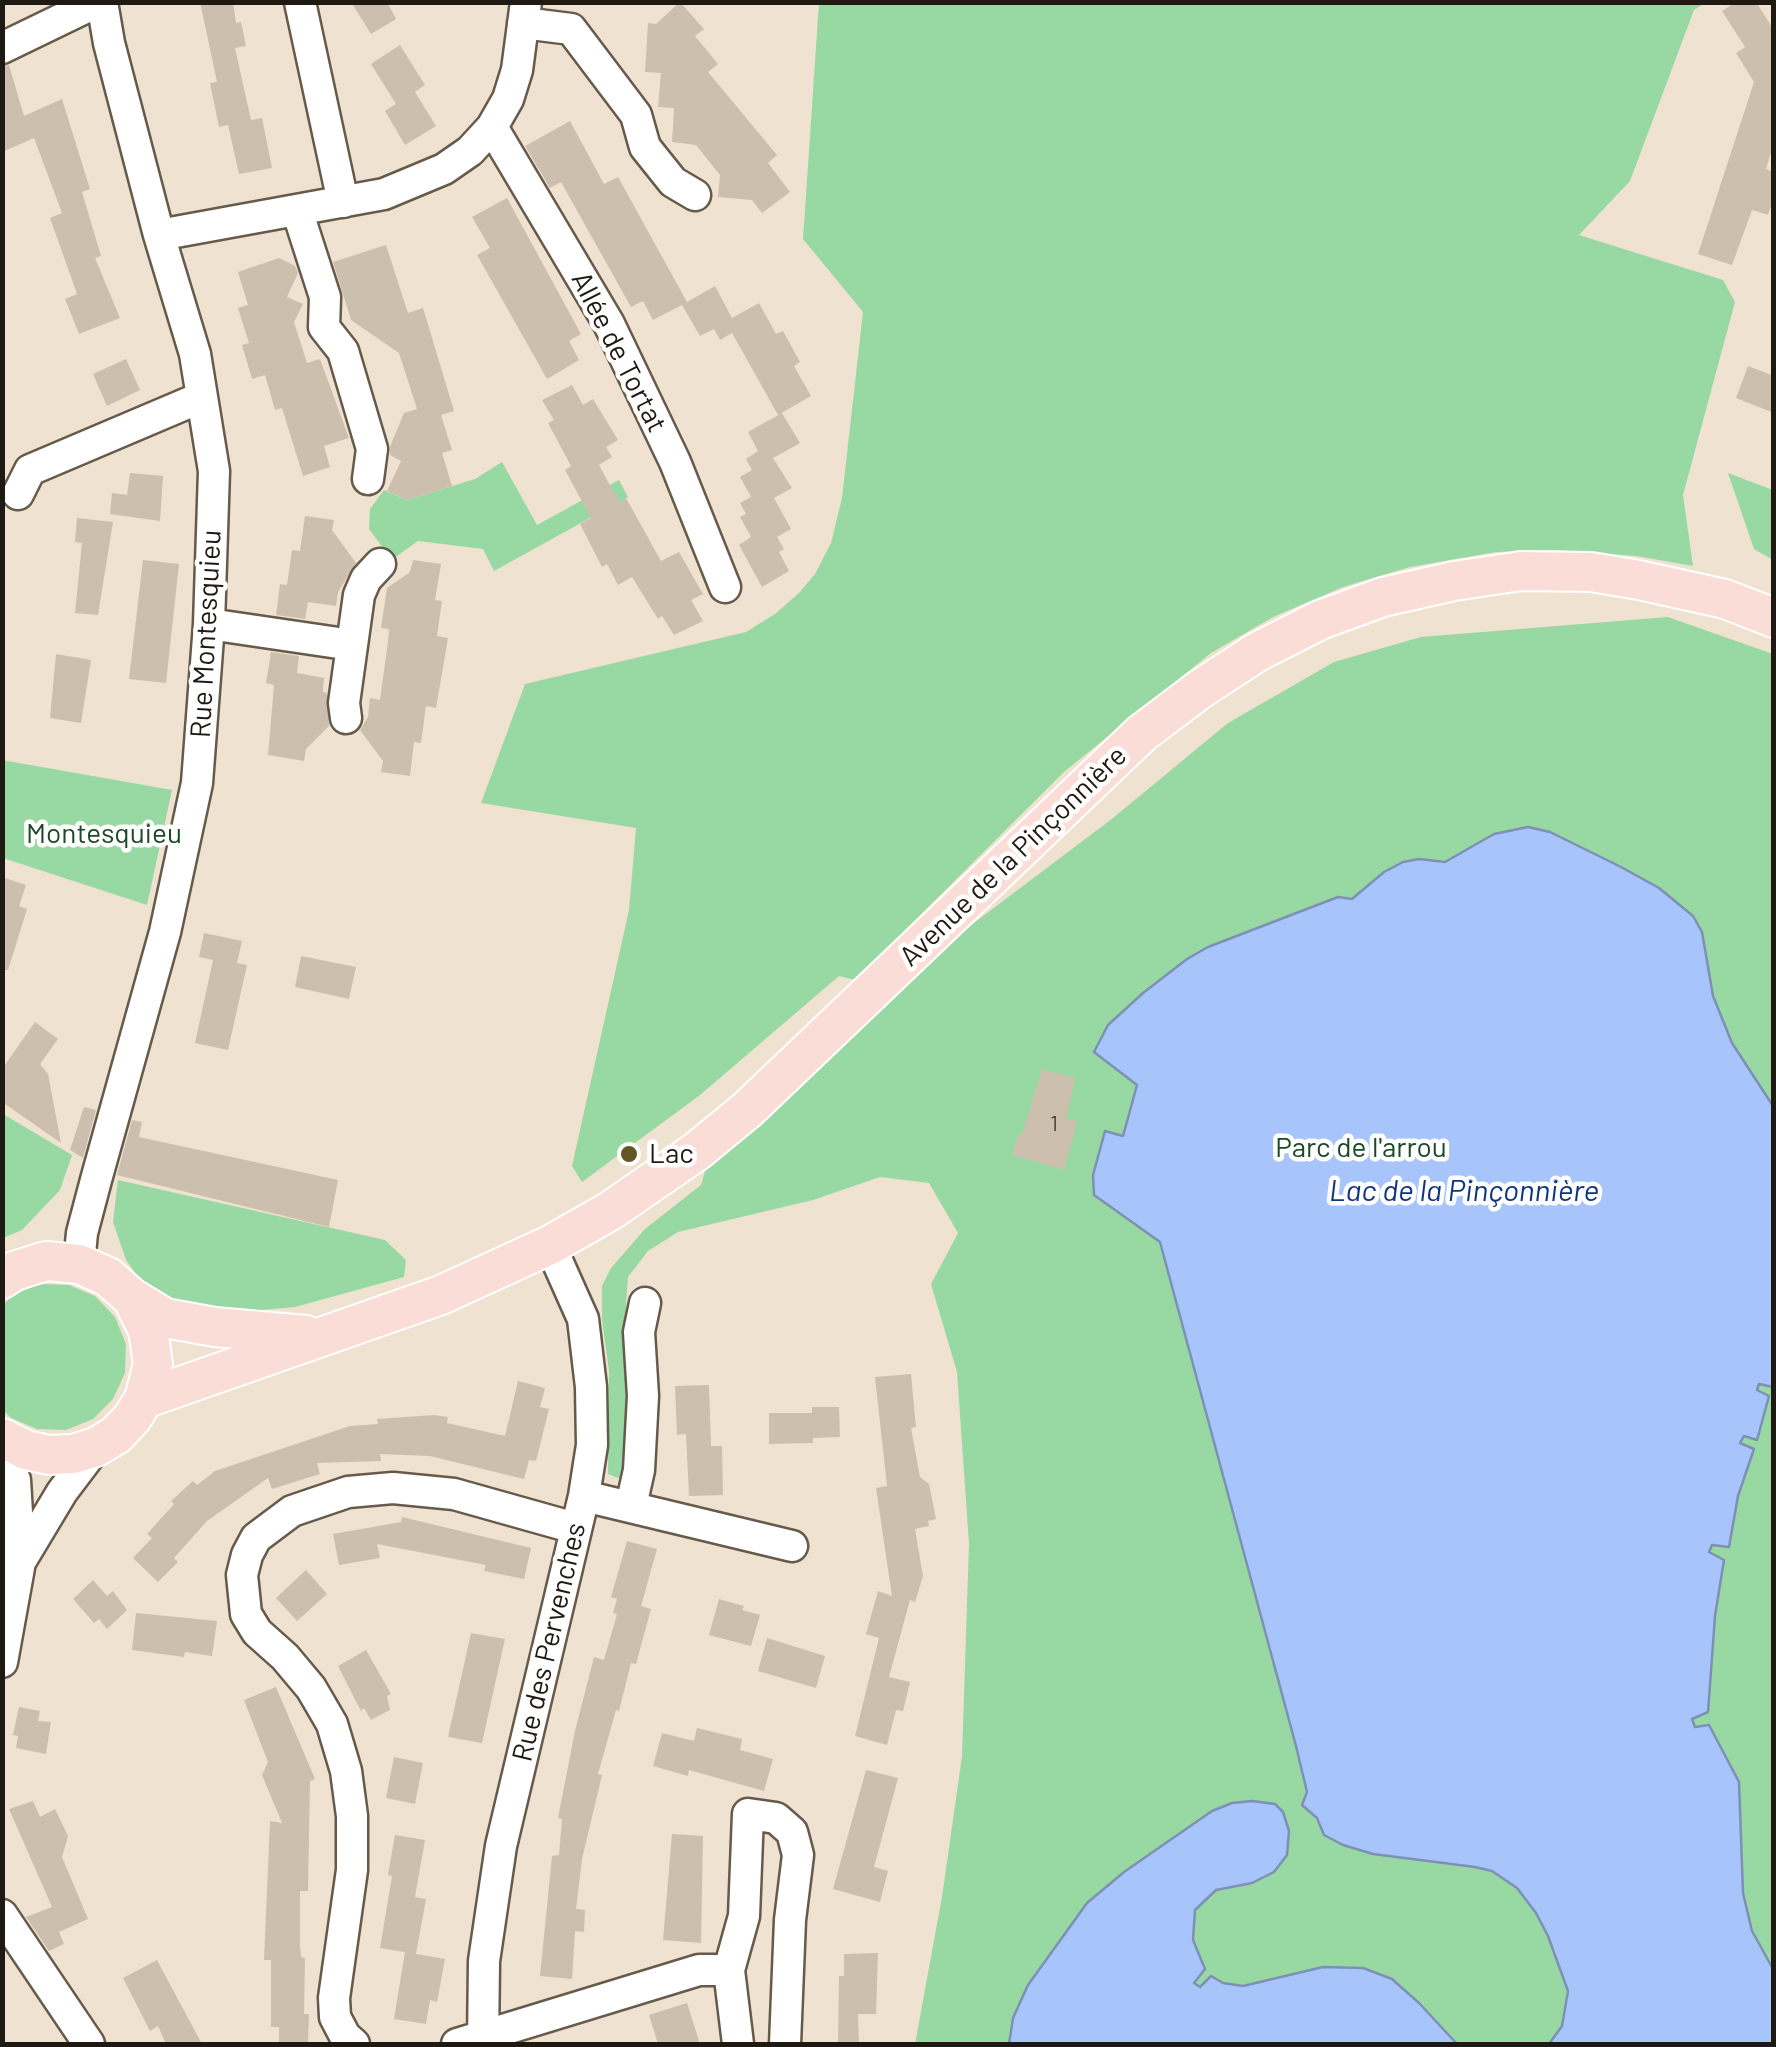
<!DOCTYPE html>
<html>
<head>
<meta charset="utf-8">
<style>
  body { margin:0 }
  #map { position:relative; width:1776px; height:2047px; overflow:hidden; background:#f0e2d0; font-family:Barlow,sans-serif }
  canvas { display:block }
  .frame { position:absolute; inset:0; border:5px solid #1e1912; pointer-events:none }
</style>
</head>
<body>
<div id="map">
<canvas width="1776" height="2047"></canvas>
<div class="frame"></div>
</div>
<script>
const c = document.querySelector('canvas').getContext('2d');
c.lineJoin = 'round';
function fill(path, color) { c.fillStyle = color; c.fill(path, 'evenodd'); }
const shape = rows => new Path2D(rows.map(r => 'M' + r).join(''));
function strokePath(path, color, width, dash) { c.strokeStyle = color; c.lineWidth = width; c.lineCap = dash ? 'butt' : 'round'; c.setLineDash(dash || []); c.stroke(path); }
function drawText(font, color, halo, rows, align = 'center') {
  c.font = font + ' Barlow,sans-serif'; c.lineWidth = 9; c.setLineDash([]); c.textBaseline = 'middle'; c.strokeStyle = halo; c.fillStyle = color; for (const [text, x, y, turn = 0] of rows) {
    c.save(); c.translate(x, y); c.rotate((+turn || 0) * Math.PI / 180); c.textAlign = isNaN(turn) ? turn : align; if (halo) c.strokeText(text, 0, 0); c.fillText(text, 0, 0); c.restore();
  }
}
fill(shape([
  [819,3,1705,3,1694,10,1630,181,1579,235,1723,280,1735,302,1683,495,1693,566,1636,556,1556,550,1496,552,1410,567,1343,587,1273,617,1211,653,1064,772,855,980,839,976,700,1095,582,1182,572,1166,629,910,636,828,481,803,525,684,746,632,775,614,799,593,815,574,831,543,842,498,863,312,803,239],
  [502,462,537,525,619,480,628,497,494,571,483,549,418,541,383,566,375,553,383,548,369,529,370,509,384,490,407,500,475,479],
  [1728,473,1773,490,1773,560,1754,549],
  [1668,617,1773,654,1773,2044,915,2044,942,1897,962,1756,969,1544,957,1372,931,1284,958,1233,929,1183,880,1177,813,1200,678,1232,648,1251,628,1277,626,1305,631,1405,625,1476,618,1478,608,1474,609,1371,602,1320,602,1286,611,1268,645,1229,701,1185,706,1168,962,932,1113,818,1228,723,1334,662,1421,637],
  [2,760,172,790,147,905,3,858],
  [3,1114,72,1155,60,1190,22,1230,3,1238],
  [118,1180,385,1240,406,1260,404,1277,295,1307,250,1311,180,1302,146,1288,126,1260,113,1222],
  [40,1284,69,1285,95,1296,115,1317,126,1344,125,1373,113,1399,93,1419,66,1430,37,1429,11,1418,3,1410,3,1305,13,1295]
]), '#98d9a3');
const water = shape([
  [1528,827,1550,832,1621,867,1659,888,1693,916,1702,932,1713,996,1732,1043,1773,1106,1773,1387,1759,1384,1757,1390,1769,1396,1757,1440,1744,1436,1740,1443,1754,1449,1738,1496,1729,1547,1712,1545,1709,1552,1724,1560,1715,1616,1708,1712,1692,1719,1695,1727,1709,1725,1739,1782,1743,1893,1752,1931,1773,1969,1773,2044,1549,2044,1562,2026,1568,1991,1548,1936,1536,1913,1517,1888,1492,1871,1475,1867,1373,1854,1343,1845,1324,1835,1317,1818,1302,1805,1307,1792,1296,1746,1160,1242,1094,1195,1093,1175,1105,1131,1123,1136,1137,1085,1094,1052,1108,1025,1143,993,1187,959,1208,947,1338,897,1352,899,1384,872,1403,862,1419,859,1445,862,1494,834,1528,827],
  [1252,1801,1275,1804,1283,1812,1289,1831,1287,1855,1274,1872,1252,1883,1216,1890,1195,1910,1193,1940,1205,1969,1194,1983,1200,1987,1211,1976,1223,1983,1243,1986,1323,1967,1363,1968,1392,1979,1419,2003,1457,2044,1009,2044,1013,2018,1028,1985,1087,1903,1124,1872,1212,1811,1232,1803,1252,1801]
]);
fill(water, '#a7c4fb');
strokePath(water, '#7e91b5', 2.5);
fill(shape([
  [200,2,233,2,236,23,241,22,246,46,235,48,251,120,262,118,272,168,239,174,228,125,219,127,210,83,217,82],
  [351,2,387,2,396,19,371,34],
  [680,2,704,29,695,36,718,64,708,72,777,155,768,163,790,192,762,213,752,200,718,197,720,175,696,145,672,142,674,108,658,107,661,73,645,72,648,23,656,24],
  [1736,2,1756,2,1774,30,1774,142,1766,169,1774,172,1774,198,1768,215,1752,210,1732,265,1698,254,1754,82,1736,53,1745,47,1722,11],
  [400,45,425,85,415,92,436,126,405,145,385,111,396,104,371,64],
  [9,65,24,116,62,99,90,189,82,192,101,256,95,258,120,318,79,334,65,299,77,294,50,218,62,213,34,138,2,152,2,66],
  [570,121,604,184,618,177,687,302,715,286,732,318,759,303,776,334,783,331,800,362,794,366,811,396,778,415,732,333,720,340,714,329,700,336,682,305,653,320,643,301,631,307,561,182,550,188,525,146],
  [507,198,581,334,569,341,579,360,547,379,477,255,490,248,472,217],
  [386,245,408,313,423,308,454,411,441,415,452,450,442,453,452,486,407,500,387,491,401,461,390,455,390,447,404,413,417,409,399,353,351,320,333,262],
  [279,258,295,266,298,273,287,297,303,304,294,322,307,363,320,359,349,438,324,446,330,467,303,476,282,408,275,410,265,375,252,379,242,345,249,343,238,308,248,305,238,272],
  [126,359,140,390,107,406,93,374],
  [1748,366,1774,376,1774,413,1736,398],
  [572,385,583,405,593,399,618,440,606,447,612,457,599,465,619,502,626,498,661,561,679,552,703,594,691,600,703,621,674,635,662,616,658,619,632,577,618,585,607,564,602,567,580,524,591,518,565,470,571,466,548,423,554,420,542,400],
  [782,413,800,443,773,458,792,488,774,498,791,529,777,537,784,549,779,552,789,571,762,587,739,545,751,537,740,517,746,514,740,503,751,497,740,477,752,470,746,459,758,451,748,432],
  [130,473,163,476,160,521,110,514,112,493,127,495],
  [305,516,334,520,332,530,356,563,338,592,336,606,308,602,305,619,276,615,280,584,287,585,292,550,300,551],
  [77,518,113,522,98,615,75,613,82,543,75,542],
  [143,560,179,564,166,683,129,679],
  [413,560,441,564,435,600,442,601,437,636,448,638,436,708,426,706,421,743,414,742,410,776,381,772,383,761,360,730,368,717,370,698,380,700,388,642,389,629,381,628,387,588,410,572],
  [271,652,299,656,297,673,324,678,323,692,327,693,329,726,306,749,304,761,268,755,274,685,266,683],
  [56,654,91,660,81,723,50,718],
  [2,877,26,885,19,906,27,909,8,970,2,970],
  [204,933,242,941,237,963,247,965,228,1050,195,1043,213,960,199,957],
  [301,956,356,967,349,999,295,987],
  [35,1022,58,1039,40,1064,48,1074,61,1143,2,1102,2,1069],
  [1042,1069,1075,1078,1066,1118,1077,1121,1064,1170,1012,1155,1018,1134,1022,1135],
  [84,1107,96,1110,83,1158,70,1150],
  [132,1120,142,1122,139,1137,338,1180,329,1227,117,1175],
  [911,1374,916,1427,911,1428,920,1477,929,1484,936,1519,928,1521,929,1526,915,1529,923,1576,915,1602,910,1600,889,1677,910,1682,903,1711,896,1710,887,1745,855,1736,879,1638,866,1634,878,1591,892,1596,876,1488,887,1486,875,1377],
  [518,1381,545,1388,540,1407,549,1409,536,1461,529,1460,524,1479,430,1456,380,1454,381,1461,317,1463,320,1474,272,1489,268,1478,207,1521,174,1558,178,1562,158,1582,133,1558,152,1538,147,1534,174,1504,171,1501,193,1481,197,1485,215,1471,350,1426,378,1424,377,1419,434,1415,448,1417,447,1423,505,1436],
  [709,1385,711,1446,722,1446,723,1495,689,1496,686,1434,677,1435,675,1386],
  [812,1407,839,1407,840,1437,813,1438,813,1443,769,1444,769,1413,812,1413],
  [402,1517,531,1548,524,1579,484,1571,486,1565,377,1544,380,1558,339,1565,333,1534,401,1522],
  [627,1541,657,1549,641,1606,651,1609,636,1664,631,1663,619,1711,616,1710,598,1774,602,1775,582,1859,576,1909,585,1910,584,1932,575,1931,572,1979,540,1976,552,1856,559,1855,562,1819,558,1818,575,1731,594,1657,604,1660,617,1614,613,1613,617,1599,611,1597],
  [306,1570,327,1594,297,1621,276,1598],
  [93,1580,107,1596,113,1591,127,1610,107,1629,99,1619,94,1623,73,1599],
  [719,1599,744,1606,742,1610,760,1615,751,1646,709,1635],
  [136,1613,217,1621,212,1656,185,1652,184,1657,132,1650],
  [471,1633,505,1639,482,1743,448,1737],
  [767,1638,825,1656,816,1688,758,1671],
  [366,1650,391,1694,387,1696,390,1710,371,1720,364,1708,361,1711,338,1666],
  [276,1687,315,1779,310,1781,308,1891,300,1891,300,1946,301,1957,305,1958,304,2014,309,2014,308,2044,279,2044,279,2027,271,2027,271,1960,264,1960,270,1821,282,1823,262,1775,268,1762,244,1700],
  [19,1707,40,1711,38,1721,51,1722,46,1754,16,1748,18,1736,13,1735],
  [697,1728,742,1739,740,1750,773,1759,764,1791,689,1770,688,1776,653,1766,662,1733,694,1741],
  [394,1757,423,1763,415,1804,386,1798],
  [866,1770,898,1778,874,1867,888,1871,880,1902,833,1889],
  [33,1801,40,1817,55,1809,68,1836,62,1857,88,1919,59,1932,64,1944,49,1951,26,1917,52,1907,9,1809],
  [672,1834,703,1836,701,1943,663,1940],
  [395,1835,425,1840,415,1897,426,1899,416,1954,445,1959,437,2002,430,2000,426,2024,394,2019,405,1952,380,1948,392,1876,388,1875],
  [878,1953,876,2014,858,2014,859,2044,838,2044,839,1976,844,1976,844,1954],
  [157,1960,173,1990,202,2044,166,2044,158,2026,150,2031,123,1978],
  [687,2003,700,2044,658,2044,649,2015]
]), '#cdbfae');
const minor = shape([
  [300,2,343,202],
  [523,23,571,29,636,115,645,147,673,182,695,195],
  [2,48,97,2],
  [492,127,609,324,675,462,725,587],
  [297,210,325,297,324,327,343,351,372,449,368,479],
  [159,235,384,194,444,169,470,151,492,127,508,99,517,70,526,2],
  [18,494,30,470,202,397],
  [209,624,352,645],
  [346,718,344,703,359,595,366,579,380,564],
  [79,1264,82,1233,96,1180,165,932,197,783,209,624,214,471,195,354,159,235,109,43,102,2],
  [2,1446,15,1480,20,1562,2,1662],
  [584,1496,792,1546],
  [631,1506,639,1470,643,1396,639,1332,645,1303],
  [20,1562,62,1492,96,1447],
  [2,1915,89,2044],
  [354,2044,345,2036,335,2017,334,1998,352,1870,352,1816,346,1771,332,1724,311,1688,285,1657,257,1632,246,1614,242,1575,247,1555,256,1538,292,1511,348,1492,393,1488,454,1494,575,1528],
  [457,2044,699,1970,729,1970],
  [483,2044,484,1961,501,1846,584,1496,592,1445,591,1387,583,1319,550,1245],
  [738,2044,729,1970,744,1916,748,1814,776,1818,792,1832,798,1855,790,1920,785,2044]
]);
const major = shape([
  [2,1279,14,1271,46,1261,79,1264,108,1277,132,1298,148,1330,153,1364,144,1399,132,1418,116,1435,96,1447,73,1454,49,1455,26,1450,2,1438],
  [132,1298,165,1318,215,1327,306,1335],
  [144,1399,441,1295,550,1245,610,1211,697,1151,748,1109,1142,733,1199,690,1257,652,1320,620,1383,597,1454,581,1521,571,1591,572,1639,580,1725,599,1774,618]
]);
strokePath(minor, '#665a4a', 35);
strokePath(major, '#fff', 42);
strokePath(minor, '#fff', 30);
strokePath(major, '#fbddd7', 38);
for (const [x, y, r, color] of [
  [629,1154,10,"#625623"]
]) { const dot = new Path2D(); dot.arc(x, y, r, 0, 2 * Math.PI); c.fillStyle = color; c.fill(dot); strokePath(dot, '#fff', 4); }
drawText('22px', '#4a4239', null, [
  ["1",1054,1124]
]);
drawText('28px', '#1e1912', '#fff', [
  ["Allée de Tortat",619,352,63],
  ["Rue Montesquieu",206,634,-87],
  ["Avenue de la Pinçonnière",1013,856,-44],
  ["Rue des Pervenches",549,1642,-77]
]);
drawText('28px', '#194925', '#fff', [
  ["Montesquieu",104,834],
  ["Parc de l'arrou",1361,1148]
]);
drawText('28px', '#1e1912', '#fff', [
  ["Lac",649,1154]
], 'left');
drawText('italic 30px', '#0f3580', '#fff', [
  ["Lac de la Pinçonnière",1464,1191]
]);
</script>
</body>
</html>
